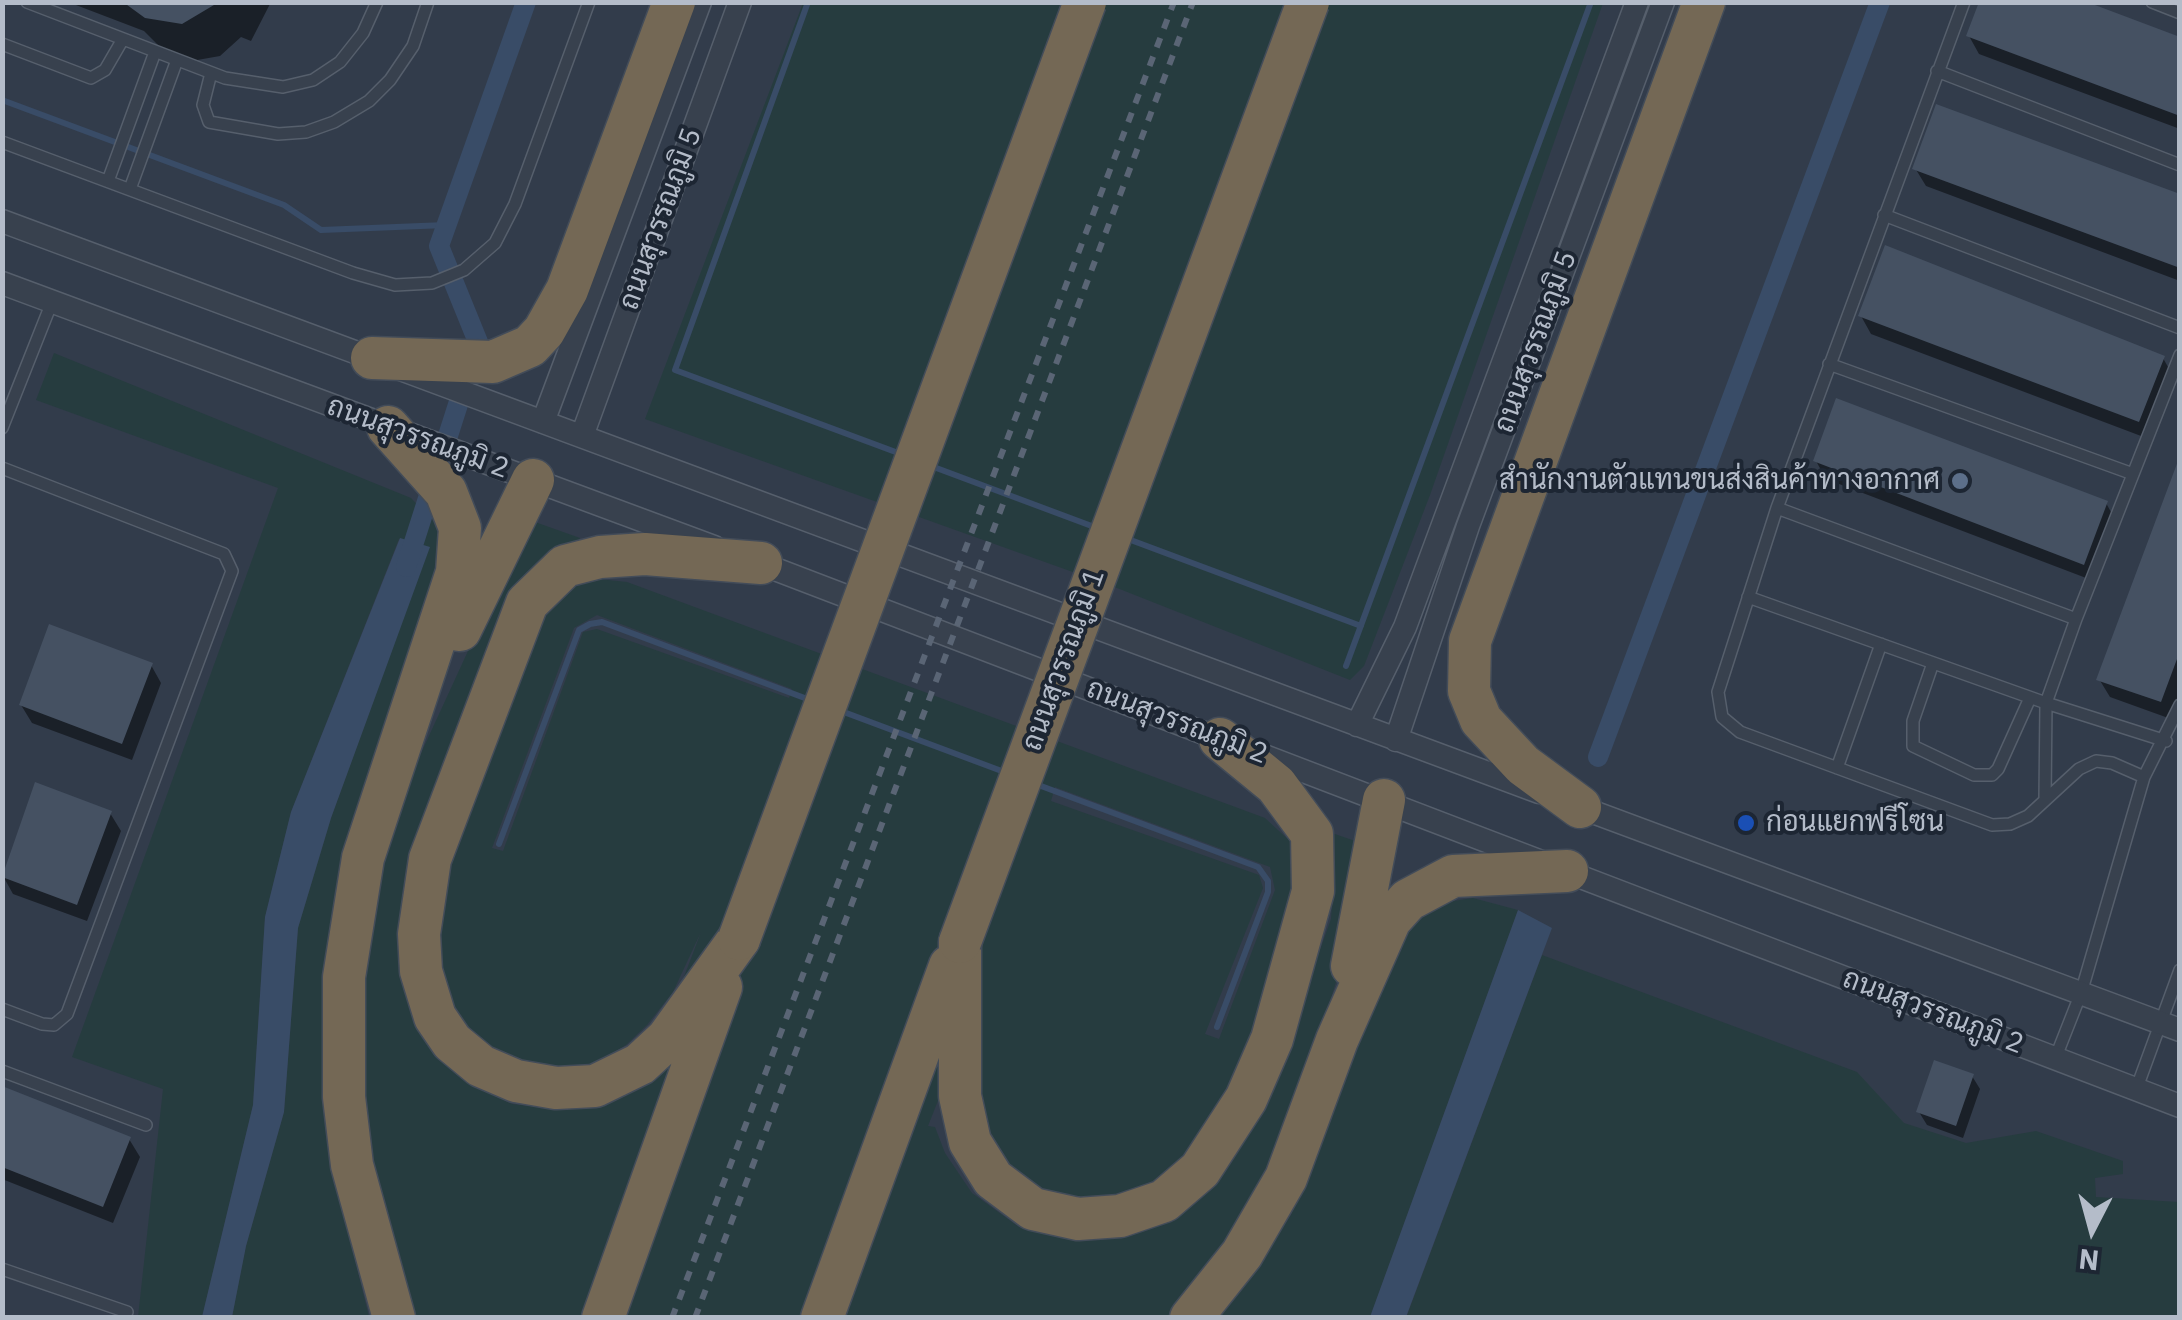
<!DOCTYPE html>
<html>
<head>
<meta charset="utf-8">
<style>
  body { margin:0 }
  #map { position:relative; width:2182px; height:1320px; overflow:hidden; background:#242f3e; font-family:"IBM Plex Sans",sans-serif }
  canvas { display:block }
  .frame { position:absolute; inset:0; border:5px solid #b4bcc9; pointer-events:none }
  .north { position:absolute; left:2042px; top:1180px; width:100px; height:100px; -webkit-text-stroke:8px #1d2633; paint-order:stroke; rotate:186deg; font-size:28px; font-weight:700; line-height:40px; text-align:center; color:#b4bcc9 }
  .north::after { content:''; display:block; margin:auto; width:35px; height:45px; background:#b4bcc9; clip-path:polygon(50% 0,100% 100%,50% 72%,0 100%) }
</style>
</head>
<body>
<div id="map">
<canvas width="2182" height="1320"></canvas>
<div class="frame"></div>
<div class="north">N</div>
</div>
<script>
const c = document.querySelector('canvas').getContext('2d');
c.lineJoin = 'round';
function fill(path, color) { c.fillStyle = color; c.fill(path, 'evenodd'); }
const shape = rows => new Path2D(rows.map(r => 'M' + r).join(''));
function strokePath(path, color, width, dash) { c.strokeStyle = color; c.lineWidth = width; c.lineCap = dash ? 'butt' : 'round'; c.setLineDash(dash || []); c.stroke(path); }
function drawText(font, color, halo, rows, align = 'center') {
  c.font = font + ' "IBM Plex Sans",Sarabun,sans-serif'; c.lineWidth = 8; c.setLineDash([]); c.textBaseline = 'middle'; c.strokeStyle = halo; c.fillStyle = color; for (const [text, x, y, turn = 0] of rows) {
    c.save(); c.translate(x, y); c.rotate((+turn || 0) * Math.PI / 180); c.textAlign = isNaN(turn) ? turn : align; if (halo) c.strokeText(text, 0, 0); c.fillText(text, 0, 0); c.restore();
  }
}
fill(shape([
  [3,3,2179,3,2179,1317,3,1317]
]), '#323c4b');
fill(shape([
  [803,3,1603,3,1430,495,1364,666,1350,680,1112,586,645,419],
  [54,353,411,498,436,524,445,550,327,975,323,1094,332,1166,369,1317,232,1317,246,1246,284,1112,298,928,331,818,429,548,399,539,291,812,265,917,253,1105,202,1317,138,1317,163,1089,72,1057,278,488,36,400],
  [535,522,580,538,574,546,539,567,401,974,418,1028,437,1056,473,1086,512,1104,555,1109,647,1074,701,932,673,992,647,1025,626,1045,588,1068,518,1068,463,1032,437,968,444,882,535,629,551,603,571,586,598,579,627,582,1265,818,1292,843,1304,899,1249,1039,1228,1090,1187,1156,1154,1186,1115,1203,1036,1195,978,1137,971,1017,928,1126,935,1127,945,1153,972,1193,1019,1227,1078,1241,1127,1237,1174,1214,1287,1043,1331,919,1335,860,1323,830,1370,846,1340,969,1296,1111,1232,1243,1169,1317,406,1318,381,1230,354,1030,378,863,411,775,468,651],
  [597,615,792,689,789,698,597,629,583,632,503,851,492,848,574,628],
  [1055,787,1270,867,1275,890,1219,1039,1205,1034,1263,888,1259,875,1051,801],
  [1473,898,1518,910,1370,1317,1219,1318,1291,1215,1399,939,1419,917,1447,902],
  [1542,955,1857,1072,1904,1123,1966,1143,2036,1131,2123,1161,2123,1174,2095,1178,2096,1197,2179,1202,2179,1317,1406,1318]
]), '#263c3f');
fill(shape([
  [400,538,430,547,331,818,298,928,284,1112,246,1246,232,1317,202,1317,253,1105,265,917,291,812],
  [1518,910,1552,928,1406,1317,1370,1317]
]), '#394c67');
fill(shape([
  [68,2,271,2,251,41,241,37,220,56,186,62,169,56,144,31],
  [1969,36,2180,39,2180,129,1979,54],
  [1915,168,2180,197,2180,281,1926,186],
  [1861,316,2163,358,2173,376,2149,439,1871,334],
  [1816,461,2106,503,2116,521,2094,581,1826,479],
  [2180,464,2180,694,2171,719,2110,697,2099,679],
  [151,665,161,683,132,760,32,723,21,705],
  [110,813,121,831,87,921,13,894,3,876],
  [1972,1076,1980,1089,1963,1138,1927,1125,1919,1112],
  [2,1089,129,1139,140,1157,113,1223,2,1179]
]), '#0007');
strokePath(shape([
  [808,2,675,370,901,454],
  [2,100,284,205,321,230,446,225],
  [931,466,1097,528],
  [1128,539,1361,626],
  [1346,666,1591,2],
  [841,711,1007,773],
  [1033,783,1258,867,1268,881,1268,892,1217,1027],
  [499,844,579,630,590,624,602,622,810,700]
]), '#394c67', 6);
strokePath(shape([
  [406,567,478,342,439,246,526,2],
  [1598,757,1880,2]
]), '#394c67', 20);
fill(shape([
  [123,2,219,2,182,24,145,18],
  [1979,2,2087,2,2180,37,2180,116,1966,36],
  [1936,104,2180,194,2180,268,1912,169],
  [1885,245,2165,356,2139,422,1858,316],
  [1836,398,2108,501,2084,565,1813,461],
  [2178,461,2180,651,2161,702,2096,680],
  [49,624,153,663,122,744,19,705],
  [35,782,112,811,77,905,2,877],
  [1934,1060,1974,1074,1956,1126,1916,1112],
  [2,1086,131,1137,103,1207,2,1167]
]), '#455162');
const lane = shape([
  [27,2,225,78,283,87,313,80,340,62,363,33,377,2],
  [1964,2,1777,508,2076,619,2180,355],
  [2152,2,2180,13],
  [2,44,91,78,105,70,123,39],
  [1937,71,2180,165],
  [211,73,203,105,209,122,278,134,306,132,334,122,369,101,390,80,413,46,428,2],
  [2,142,353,273,395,285,432,283,464,270,495,243,515,204,589,2],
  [108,181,155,52],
  [130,189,177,60],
  [1884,215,2180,328],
  [1829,364,2133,474],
  [2,428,52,302],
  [2,468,224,554,232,571,67,1014,54,1025,42,1024,2,1009],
  [1777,508,1718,692,1722,717,1740,732,1992,825,2010,824,2028,816,2079,769,2096,761,2112,763,2144,777],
  [1748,597,2046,703,2045,800],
  [2076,619,2046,703,2166,741],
  [1933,663,1913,721,1913,746,1974,775,1992,775,1998,769,2030,698],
  [1837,768,1881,644],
  [2055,1059,2081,993,2144,777,2180,705],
  [2,1071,146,1125],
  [2136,1090,2180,970],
  [2,1269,127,1312]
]);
const street = shape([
  [2,221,1539,792],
  [2,283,714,547],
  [543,422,700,2],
  [582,436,740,2],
  [754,561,2180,1106],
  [1357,725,1405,627,1637,2],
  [1396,740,1468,526,1663,2],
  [1574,805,2180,1030]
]);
const highway = shape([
  [372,358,493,362,530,346,544,331,567,290,674,2],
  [388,427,446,492,460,528,457,572,363,858,344,977,344,1097,352,1165,394,1318],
  [460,630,533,480],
  [1580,807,1523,765,1481,720,1469,691,1470,641,1704,2],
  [739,939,667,1039,640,1064,595,1086,556,1088,516,1081,481,1066,452,1042,435,1017,421,971,419,934,430,859,527,603,565,566,600,557,645,554,761,563],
  [960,942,960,1096,970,1142,993,1179,1033,1209,1078,1219,1120,1216,1164,1201,1200,1170,1246,1099,1272,1039,1313,891,1312,834,1276,785,1220,739],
  [1352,966,1384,800],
  [603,1318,721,987],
  [822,1318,950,966],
  [1191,1318,1242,1254,1286,1178,1337,1040,1390,920,1408,900,1453,876,1567,871]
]);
strokePath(lane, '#565f6c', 14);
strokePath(street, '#565f6c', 25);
strokePath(highway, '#434c59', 45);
strokePath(lane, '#38414e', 11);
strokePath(street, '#38414e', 22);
strokePath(highway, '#746855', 42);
strokePath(shape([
  [672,1318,1174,2],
  [695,1318,1193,2]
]), '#5a6575', 6, [10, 10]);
const highwayBridge = shape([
  [739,939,1085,2],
  [960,942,1308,2]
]);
strokePath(highwayBridge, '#434c59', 45, []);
strokePath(highwayBridge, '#746855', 42);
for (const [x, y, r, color] of [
  [1960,481,10,"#5c6f8a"],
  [1746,823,10,"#1a4fb4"]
]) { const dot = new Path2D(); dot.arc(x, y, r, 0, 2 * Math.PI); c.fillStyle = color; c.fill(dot); strokePath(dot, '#1d2633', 4); }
drawText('28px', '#b4bcc9', '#1d2633', [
  ["ถนนสุวรรณภูมิ 5",661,219,-70],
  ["ถนนสุวรรณภูมิ 5",1536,342,-70],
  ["ถนนสุวรรณภูมิ 2",418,438,20],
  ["ถนนสุวรรณภูมิ 1",1064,660,-70],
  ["ถนนสุวรรณภูมิ 2",1177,722,21],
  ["ถนนสุวรรณภูมิ 2",1933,1012,21]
]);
drawText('28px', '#b4bcc9', '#1d2633', [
  ["สำนักงานตัวแทนขนส่งสินค้าทางอากาศ",1940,481],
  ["ก่อนแยกฟรีโซน",1766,823,"left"]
], 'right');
</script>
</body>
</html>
